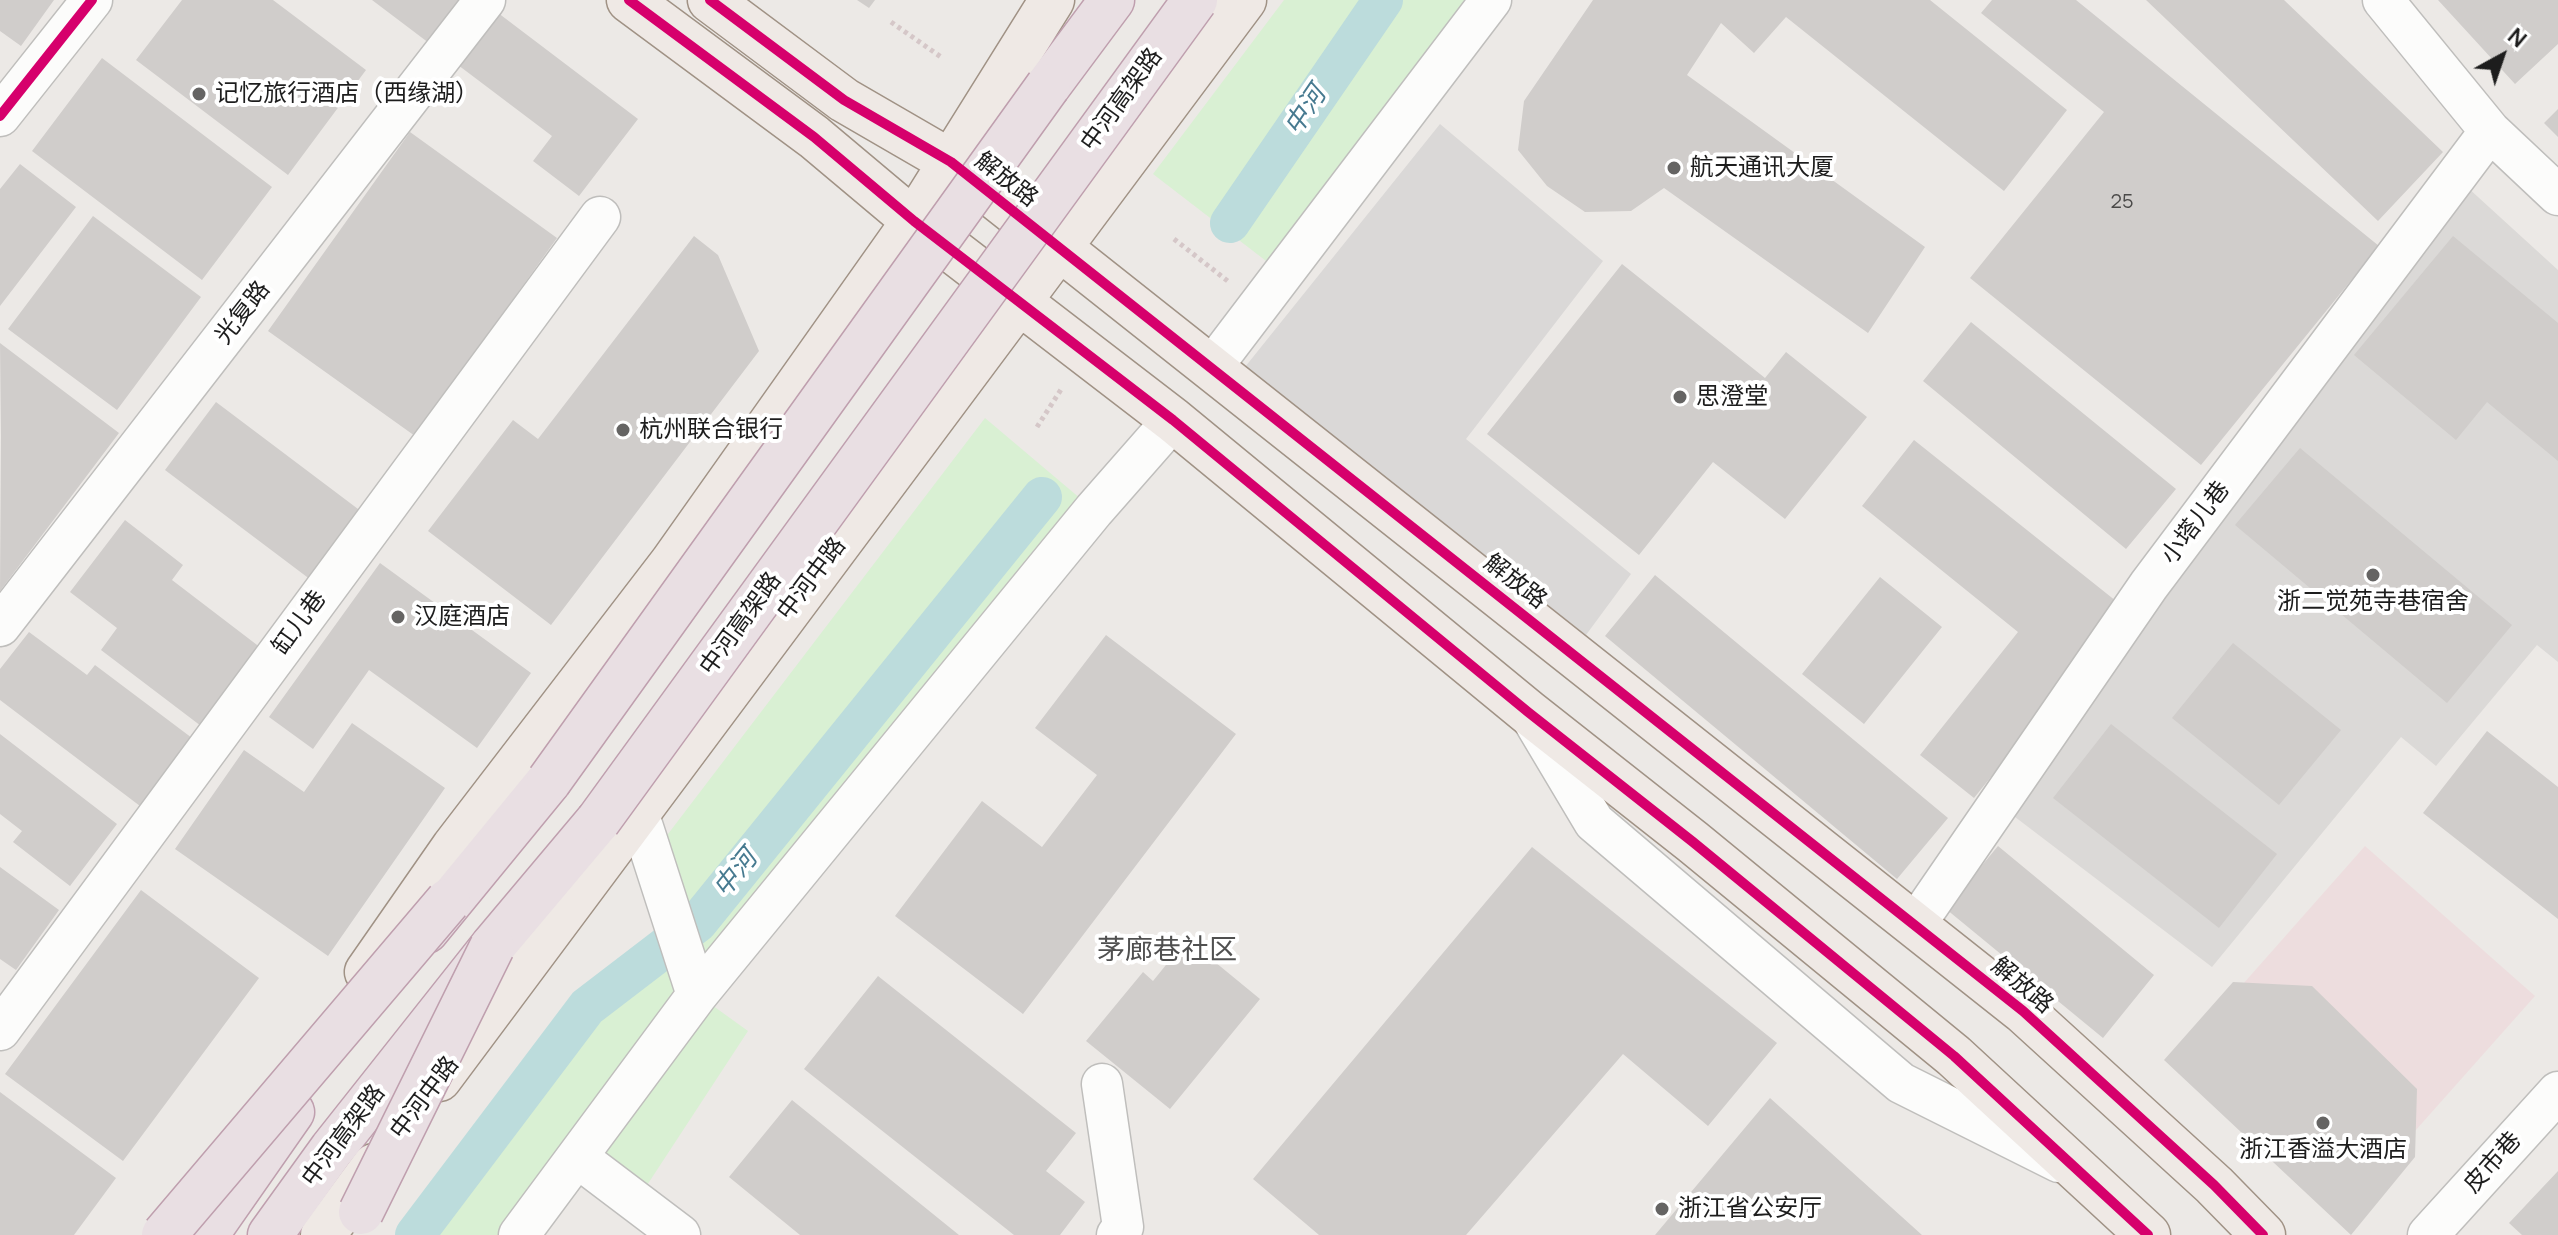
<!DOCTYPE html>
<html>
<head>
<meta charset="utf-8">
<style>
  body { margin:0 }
  #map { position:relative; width:2558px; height:1235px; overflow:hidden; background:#ece9e6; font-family:Manrope,sans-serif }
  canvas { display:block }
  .north { position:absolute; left:2462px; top:16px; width:80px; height:80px; -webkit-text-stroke:6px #fff; paint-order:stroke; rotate:40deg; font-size:22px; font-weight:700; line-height:32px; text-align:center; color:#1d1d1d }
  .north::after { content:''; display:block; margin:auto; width:28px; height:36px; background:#1d1d1d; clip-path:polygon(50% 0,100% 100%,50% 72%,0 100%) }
</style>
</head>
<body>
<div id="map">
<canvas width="2558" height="1235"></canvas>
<div class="north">N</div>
</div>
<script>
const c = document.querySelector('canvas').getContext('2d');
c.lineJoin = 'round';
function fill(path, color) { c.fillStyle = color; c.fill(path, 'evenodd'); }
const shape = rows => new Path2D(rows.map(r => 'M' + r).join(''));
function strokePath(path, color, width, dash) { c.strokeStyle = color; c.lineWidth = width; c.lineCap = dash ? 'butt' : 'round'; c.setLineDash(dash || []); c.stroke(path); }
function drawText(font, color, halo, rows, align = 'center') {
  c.font = font + ' Manrope,"Noto Sans SC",sans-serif'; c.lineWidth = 8; c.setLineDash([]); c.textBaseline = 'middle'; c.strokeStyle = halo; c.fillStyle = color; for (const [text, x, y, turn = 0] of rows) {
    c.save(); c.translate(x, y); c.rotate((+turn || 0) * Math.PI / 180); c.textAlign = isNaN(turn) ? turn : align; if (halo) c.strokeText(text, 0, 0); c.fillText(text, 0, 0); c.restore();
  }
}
fill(shape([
  [2455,176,2558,270,2558,662,2537,645,2436,766,2401,737,2212,967,1998,804]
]), '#dbd9d7');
fill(shape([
  [2365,846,2535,996,2351,1203,2182,1053]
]), '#edddde');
fill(shape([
  [1440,124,1603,261,1466,439,1631,574,1586,635,1245,367]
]), '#dad8d7');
fill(shape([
  [1284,0,1489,0,1283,274,1153,174],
  [985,418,1094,510,698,995,748,1031,636,1202,577,1157,520,1235,406,1235,587,1007,683,951,652,855]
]), '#d9f0d3');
strokePath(shape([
  [1230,223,1383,0],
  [415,1235,587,1007,698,922,1042,497]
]), '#bcdcdc', 40);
fill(shape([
  [0,0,54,0,21,46,0,31],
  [182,0,273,0,366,70,288,175,136,60],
  [372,0,481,0,638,119,579,196,533,161,552,136],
  [857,0,875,0,869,8],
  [1593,0,1930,0,2067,110,2004,191,1786,17,1754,53,1721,23,1687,75,1925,247,1868,333,1664,188,1631,211,1585,212,1547,186,1518,150,1524,101],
  [1992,0,2076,0,2379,246,2201,465,1970,278,2104,112,1981,13],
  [2146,0,2284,0,2443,152,2378,221],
  [2438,0,2558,0,2558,44,2515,84],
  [102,58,272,187,202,280,32,151],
  [2558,109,2558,137,2544,123],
  [410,132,557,238,415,436,268,331],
  [20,164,76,207,0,306,0,189],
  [93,216,201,297,117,410,8,329],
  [694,236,718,255,759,351,551,625,428,531,513,420,538,439],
  [2453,236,2558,323,2558,461,2487,402,2456,440,2354,355],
  [1622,264,1765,378,1786,352,1867,417,1785,519,1713,462,1639,555,1487,434],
  [1971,322,2176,489,2126,549,1923,381],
  [0,343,119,433,0,591,1,436],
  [216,402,362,512,311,580,165,470],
  [1914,440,2126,609,1974,798,1920,755,2018,632,1862,506],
  [2300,448,2512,625,2447,703,2235,525],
  [125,520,183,565,172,580,261,648,201,726,101,650,117,628,70,592],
  [380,563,531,673,477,748,369,670,313,749,269,717],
  [1655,575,1948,818,1897,879,1605,636],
  [1880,577,1942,627,1864,724,1802,674],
  [29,632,87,675,95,665,192,738,140,806,0,700,0,669],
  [1106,635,1236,734,1023,1014,895,916,982,801,1042,847,1097,775,1035,728],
  [2233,643,2341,730,2279,805,2172,718],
  [352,723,445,788,328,956,175,849,244,750,304,792],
  [2111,724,2277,854,2219,928,2053,798],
  [2487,731,2558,787,2558,919,2423,813],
  [0,734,117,824,70,886,13,842,22,831,0,814],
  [1998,846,2154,975,2103,1038,1946,909],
  [1532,847,1777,1043,1708,1126,1623,1054,1466,1235,1319,1235,1253,1179],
  [0,867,59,910,16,970,0,959],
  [141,890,259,978,123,1161,5,1074],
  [1187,939,1260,999,1170,1109,1086,1041,1143,972,1153,981],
  [878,976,1076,1133,1046,1171,1085,1202,1060,1235,1014,1235,804,1069],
  [2233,982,2312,986,2417,1089,2415,1157,2351,1235,2164,1060],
  [0,1092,116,1178,74,1235,0,1235],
  [1770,1098,1922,1235,1655,1235],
  [792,1100,959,1235,800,1235,729,1177],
  [2558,1171,2558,1235,2522,1235,2509,1223]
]), '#d0cdcb');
const minor = shape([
  [2383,0,2490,131,2558,195],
  [0,116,92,0],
  [1212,367,1491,0],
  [0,626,485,0],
  [1532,718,1594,822,1901,1083,2059,1162],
  [638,812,697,995],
  [1915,925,2149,585,2490,131],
  [0,1030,600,217],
  [1102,1084,1123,1227,1117,1235],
  [577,1157,680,1235],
  [519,1235,697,995,1094,510,1173,420],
  [2428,1235,2558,1092]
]);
const major = shape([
  [629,0,814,137,914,221,1173,420,1528,712,1693,842,1954,1056,2148,1235],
  [710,0,844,100,951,162,2023,1011,2214,1185,2263,1235],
  [367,972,454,847,672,563,914,221,1052,0],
  [439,1079,1244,0],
  [323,1235,374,1166]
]);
const highway = shape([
  [1048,86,1112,0],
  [426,931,549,781],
  [206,1235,292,1112],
  [270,1235,332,1149,492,947,598,821]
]);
strokePath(minor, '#bfbebc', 43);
strokePath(major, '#a09285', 47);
strokePath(highway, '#bf9fae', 47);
strokePath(shape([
  [891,22,941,57],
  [1174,239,1229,282],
  [1037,427,1062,388]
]), '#d5c7c8', 5, [4, 4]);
strokePath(minor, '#fcfcfb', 40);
strokePath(major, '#efe9e5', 44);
strokePath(highway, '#e9dfe3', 44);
const highwayBridge = shape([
  [549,781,1048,86],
  [598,821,1195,0],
  [361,1212,492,947],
  [164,1235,448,901]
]);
strokePath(highwayBridge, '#bf9fae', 47, []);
strokePath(highwayBridge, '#e9dfe3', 44);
strokePath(shape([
  [629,0,814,137,914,221,1173,420,1528,712,1693,842,1954,1056,2148,1235],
  [710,0,844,100,951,162,2023,1011,2214,1185,2263,1235],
  [0,116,92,0]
]), '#d6006c', 10);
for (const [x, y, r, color] of [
  [199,94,8,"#656463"],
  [1674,168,8,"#656463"],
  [1680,397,8,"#656463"],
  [623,430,8,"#656463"],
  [2373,575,8,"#656463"],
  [398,617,8,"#656463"],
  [2323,1123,8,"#656463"],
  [1662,1209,8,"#656463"]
]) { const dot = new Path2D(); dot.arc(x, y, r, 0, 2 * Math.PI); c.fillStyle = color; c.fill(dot); strokePath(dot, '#fff', 3); }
drawText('20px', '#4a4948', null, [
  ["25",2122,202]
]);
drawText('24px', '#1d1d1d', '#fff', [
  ["记忆旅行酒店（西缘湖）",215,94],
  ["航天通讯大厦",1690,168],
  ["思澄堂",1696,397],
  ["杭州联合银行",639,430],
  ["浙二觉苑寺巷宿舍",2373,602,"center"],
  ["汉庭酒店",414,617],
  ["浙江香溢大酒店",2323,1150,"center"],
  ["浙江省公安厅",1678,1209]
], 'left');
drawText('24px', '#1d1d1d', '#fff', [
  ["中河高架路",1122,100,-54],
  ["解放路",1006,180,38],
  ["光复路",243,313,-52],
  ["小塔儿巷",2196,523,-53],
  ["中河中路",812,579,-53],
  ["解放路",1515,582,38],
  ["缸儿巷",300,623,-54],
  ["中河高架路",741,624,-54],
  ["解放路",2022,986,40],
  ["中河中路",425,1098,-53],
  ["中河高架路",344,1136,-53],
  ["皮市巷",2493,1163,-48]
]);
drawText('italic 26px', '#477a90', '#fff', [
  ["中河",1306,111,-56],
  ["中河",736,874,-51]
]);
drawText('28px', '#505050', '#fff', [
  ["茅廊巷社区",1167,951]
]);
</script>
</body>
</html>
